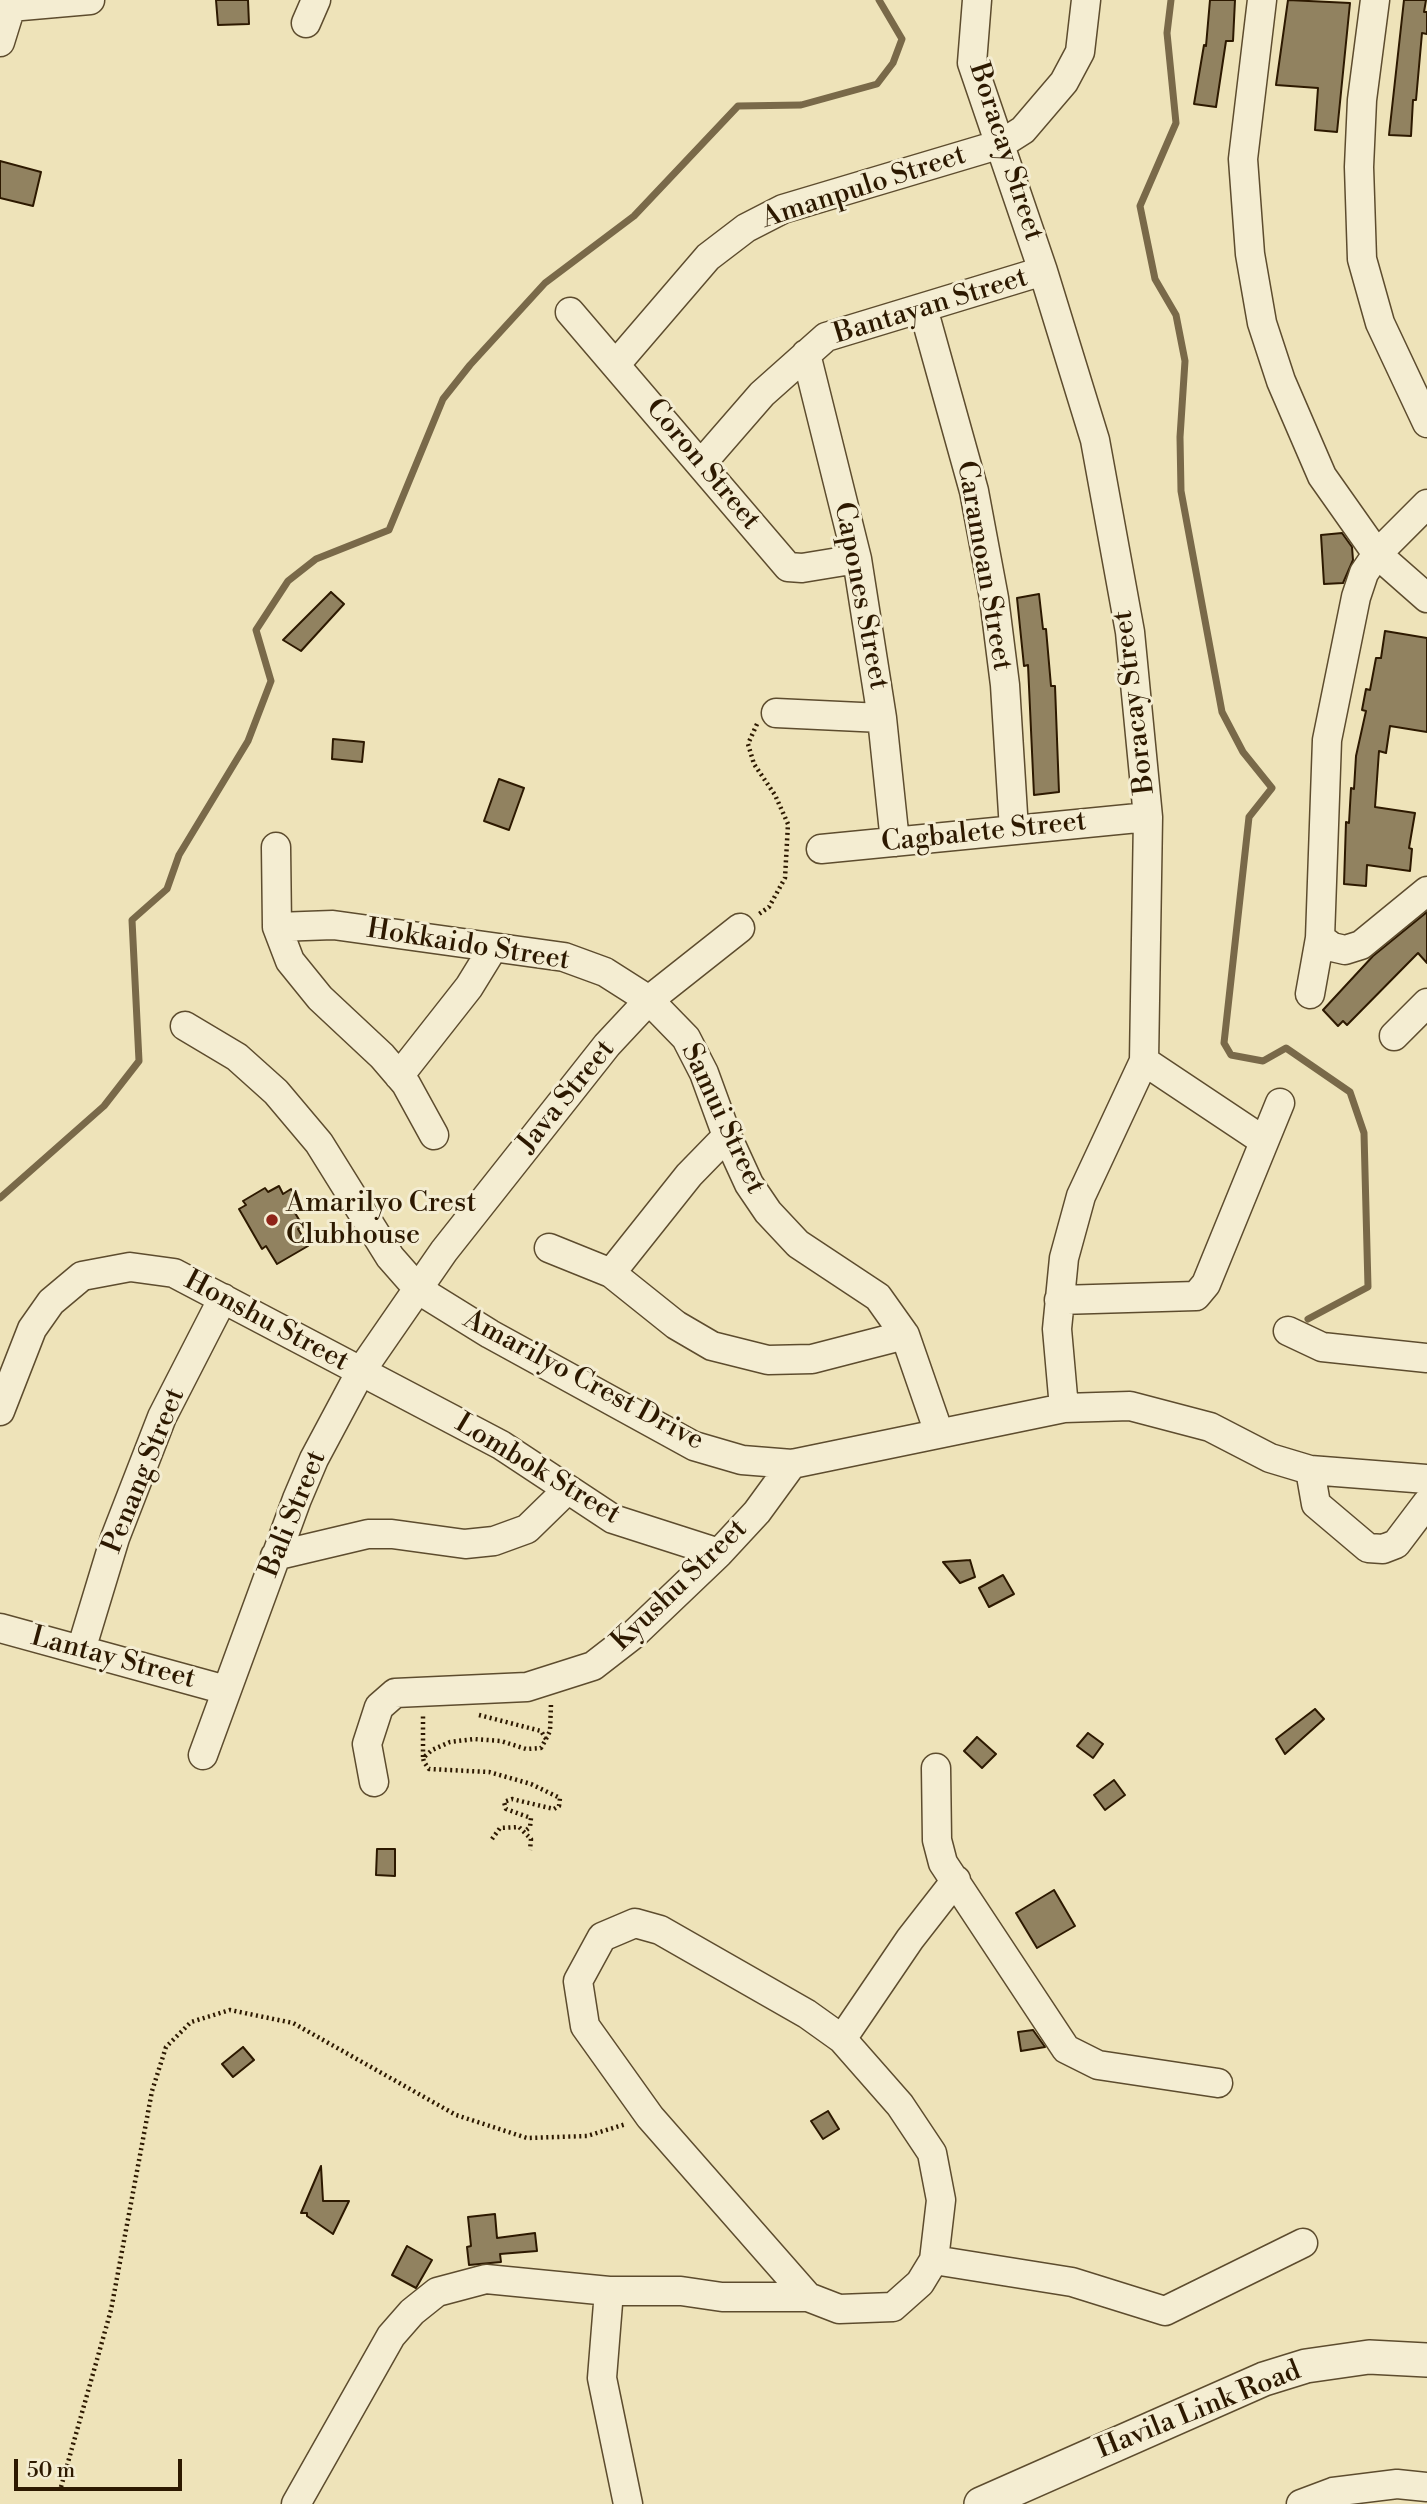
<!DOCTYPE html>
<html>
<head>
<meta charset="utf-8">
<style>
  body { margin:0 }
  #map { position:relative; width:1427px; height:2504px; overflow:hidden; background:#eee3b9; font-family:"Libre Bodoni",serif }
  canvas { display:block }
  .scale { position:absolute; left:14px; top:2459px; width:168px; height:32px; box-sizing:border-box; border:4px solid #2d1900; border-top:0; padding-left:9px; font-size:21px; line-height:24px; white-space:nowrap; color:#2d1900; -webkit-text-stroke:5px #f4edd2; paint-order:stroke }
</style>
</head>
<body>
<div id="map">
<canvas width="1427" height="2504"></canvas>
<div class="scale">50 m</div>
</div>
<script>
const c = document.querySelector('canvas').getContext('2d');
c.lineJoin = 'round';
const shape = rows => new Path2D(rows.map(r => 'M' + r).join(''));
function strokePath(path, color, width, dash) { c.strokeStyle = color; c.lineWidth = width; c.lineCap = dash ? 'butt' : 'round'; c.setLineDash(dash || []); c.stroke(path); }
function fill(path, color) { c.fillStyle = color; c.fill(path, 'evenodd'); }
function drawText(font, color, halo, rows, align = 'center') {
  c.font = font + ' "Libre Bodoni",serif'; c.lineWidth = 6; c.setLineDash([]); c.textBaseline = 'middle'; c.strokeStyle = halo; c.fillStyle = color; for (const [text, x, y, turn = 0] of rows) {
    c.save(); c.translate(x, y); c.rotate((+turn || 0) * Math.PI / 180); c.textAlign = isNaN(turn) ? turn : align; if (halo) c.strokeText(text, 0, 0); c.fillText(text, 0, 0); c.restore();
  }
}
strokePath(shape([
  [1171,0,1167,33,1176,123,1140,206,1155,279,1176,315,1185,361,1180,437,1181,491,1222,712,1243,752,1272,788,1249,817,1224,1043,1231,1055,1263,1061,1286,1048,1350,1092,1364,1133,1368,1287,1308,1319],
  [0,1198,104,1106,139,1061,132,920,167,889,179,855,248,741,271,681,256,630,288,581,316,559,389,530,443,399,470,365,545,283,634,216,738,106,801,105,877,84,893,63,902,39,879,0]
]), '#796949', 7);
const building = shape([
  [216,0,248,0,249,24,218,25,216,0],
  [1210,0,1235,0,1233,41,1226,41,1216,107,1194,104,1204,45,1206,46,1210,0],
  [1288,0,1350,3,1337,132,1315,130,1318,88,1276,85,1288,0],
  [1404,0,1426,0,1424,12,1427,12,1427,34,1422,33,1416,100,1413,100,1411,136,1389,135,1404,0],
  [0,161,41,172,33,206,0,198,0,161],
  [1342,533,1352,547,1353,560,1343,583,1324,584,1321,535,1342,533],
  [331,592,344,604,301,651,283,640,331,592],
  [1039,594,1043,629,1046,629,1051,686,1055,686,1059,792,1034,795,1028,665,1024,666,1017,598,1039,594],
  [1385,631,1427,638,1427,732,1390,726,1386,753,1379,751,1375,807,1415,813,1409,848,1412,849,1410,871,1367,865,1366,886,1344,884,1346,822,1349,823,1351,788,1354,789,1356,756,1366,711,1362,710,1366,689,1370,690,1376,658,1381,658,1385,631],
  [333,739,364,742,362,762,332,759,333,739],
  [499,779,524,788,509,830,484,821,499,779],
  [1427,912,1427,963,1418,953,1347,1025,1343,1021,1338,1026,1323,1010,1373,956,1427,912],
  [279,1186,283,1194,291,1189,302,1209,295,1213,303,1226,298,1229,308,1246,277,1264,266,1246,262,1249,239,1209,246,1205,243,1201,265,1188,268,1192,279,1186],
  [970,1560,975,1577,960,1583,943,1562,970,1560],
  [1003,1575,1014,1594,989,1607,979,1588,1003,1575],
  [1315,1709,1324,1719,1285,1754,1276,1739,1315,1709],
  [1088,1733,1103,1744,1093,1758,1077,1746,1088,1733],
  [977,1737,996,1754,982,1768,964,1751,977,1737],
  [1114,1780,1125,1795,1105,1810,1094,1795,1114,1780],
  [377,1849,395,1849,395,1876,376,1875,377,1849],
  [1054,1890,1075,1926,1037,1948,1016,1913,1054,1890],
  [1033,2030,1045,2047,1021,2051,1018,2032,1033,2030],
  [243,2047,254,2060,233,2077,222,2064,243,2047],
  [828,2111,839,2129,823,2139,811,2121,828,2111],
  [321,2166,323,2201,349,2201,333,2234,307,2216,307,2213,301,2213,321,2166],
  [495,2214,497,2238,535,2233,537,2251,500,2254,501,2262,469,2265,467,2247,471,2246,468,2217,495,2214],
  [407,2246,432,2260,416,2288,392,2275,407,2246]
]);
fill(building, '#918260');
strokePath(building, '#2d1900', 2);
const minor = shape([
  [977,0,972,63,1043,271,1095,440,1130,632,1148,817,1144,1061,1081,1196,1064,1258,1057,1329,1064,1408],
  [1262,0,1243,159,1250,254,1262,323,1281,381,1322,476,1377,554,1427,598],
  [1375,0,1362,100,1359,167,1362,259,1380,323,1427,423],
  [10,7,90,0],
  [306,23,316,0],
  [0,42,13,0],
  [923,308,974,491,994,598,1005,685,1014,830],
  [570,312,788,567,802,568,857,559],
  [806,354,857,559,882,718,895,842],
  [617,363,708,257,746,228,783,209,1001,144,1023,130,1064,82,1080,52,1086,0],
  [702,463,762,394,826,337,1043,271],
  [776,713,882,718],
  [276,847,277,927,290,961,320,998,382,1056,406,1084,434,1135],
  [821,849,1148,817],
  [277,927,333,925,564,957,605,972,649,1000,686,1038,704,1073,727,1136,749,1184,768,1212,798,1244,878,1297,905,1335,939,1433],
  [1320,938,1332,947,1345,950,1361,945,1427,891],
  [1310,994,1320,938,1327,740,1356,597,1364,573,1377,554,1427,504],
  [185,1026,237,1057,276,1092,319,1143,390,1257,419,1290,490,1334,694,1446,742,1460,792,1464,1064,1408,1130,1406,1210,1427,1270,1458,1310,1470,1427,1479],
  [1394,1036,1427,1003],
  [1144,1061,1264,1141],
  [399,1076,469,987,493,948],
  [549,1248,611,1273,676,1325,712,1346,768,1360,812,1359,905,1335],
  [611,1273,689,1175,727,1136],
  [1059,1300,1196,1296,1206,1284,1280,1103],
  [1288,1331,1322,1347,1427,1358],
  [0,1411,32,1329,51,1302,82,1276,130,1267,174,1273,501,1445,613,1519,719,1553],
  [1310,1470,1316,1504,1368,1548,1383,1549,1396,1544,1427,1503],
  [275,1556,368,1534,392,1534,465,1544,494,1541,527,1529,567,1490],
  [0,1628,226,1690],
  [81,1650,115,1538,162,1417,223,1298],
  [203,1755,297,1499,314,1459,361,1371,444,1251,607,1045,649,1000,740,928],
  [936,1768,937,1840,943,1863,1066,2049,1098,2065,1218,2083],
  [374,1782,367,1744,379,1707,395,1693,527,1687,593,1666,633,1635,719,1553,757,1512,792,1464],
  [842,2039,910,1939,956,1880],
  [934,2260,1072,2282,1165,2311,1303,2243],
  [609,2291,602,2378,628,2504],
  [296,2504,391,2336,412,2312,437,2292,486,2279,609,2291,681,2291,722,2297,808,2297,839,2309,893,2307,920,2283,934,2260,941,2200,932,2153,900,2105,842,2039,807,2014,660,1930,635,1923,602,1937,578,1981,585,2026,650,2117,808,2297],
  [1301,2504,1333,2492,1397,2484,1427,2487]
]);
const tertiary = shape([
  [981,2504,1264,2379,1306,2366,1369,2357,1427,2360]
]);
strokePath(minor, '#5d4c2e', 31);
strokePath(tertiary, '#5d4c2e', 36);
strokePath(shape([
  [757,724,748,744,754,764,775,795,788,824,785,878,769,907,759,914],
  [479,1715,541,1731,546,1739,541,1748,526,1749,501,1741,474,1739,450,1742,432,1750,423,1758,424,1762,429,1769,489,1772,531,1784,560,1798,559,1806,554,1809,512,1799,504,1802,506,1809,531,1818,530,1827,525,1831],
  [546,1739,550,1731,551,1704],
  [423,1757,423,1714],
  [492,1839,500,1828,519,1827,531,1839,530,1850],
  [61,2487,111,2310,152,2091,166,2047,191,2022,230,2010,293,2023,456,2115,527,2138,587,2136,626,2124]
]), '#2d1900', 4.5, [2, 3.5]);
strokePath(minor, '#f4edd2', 28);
strokePath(tertiary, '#f4edd2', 33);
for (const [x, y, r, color] of [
  [272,1220,7,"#8f2418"]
]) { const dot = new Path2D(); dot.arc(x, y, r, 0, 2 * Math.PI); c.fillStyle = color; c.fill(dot); strokePath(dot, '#f4edd2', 2.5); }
drawText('28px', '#2d1900', '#f4edd2', [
  ["Boracay Street",1005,152,72],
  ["Amanpulo Street",864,188,-18],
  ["Bantayan Street",931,307,-17],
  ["Coron Street",702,465,50],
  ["Caramoan Street",983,566,80],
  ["Capones Street",860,596,79],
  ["Boracay Street",1135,702,-97],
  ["Cagbalete Street",984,833,-6],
  ["Hokkaido Street",468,946,9],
  ["Java Street",567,1097,-51],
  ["Samui Street",722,1119,65],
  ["Honshu Street",266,1322,28],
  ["Amarilyo Crest Drive",583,1381,28],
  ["Lombok Street",537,1470,31],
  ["Penang Street",145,1471,-68],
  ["Bali Street",294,1514,-68],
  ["Kyushu Street",680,1586,-44],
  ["Lantay Street",113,1659,15],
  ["Havila Link Road",1199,2411,-22]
]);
drawText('28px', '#2d1900', '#f4edd2', [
  ["Amarilyo Crest",286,1204],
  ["Clubhouse",286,1236]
], 'left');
</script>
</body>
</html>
